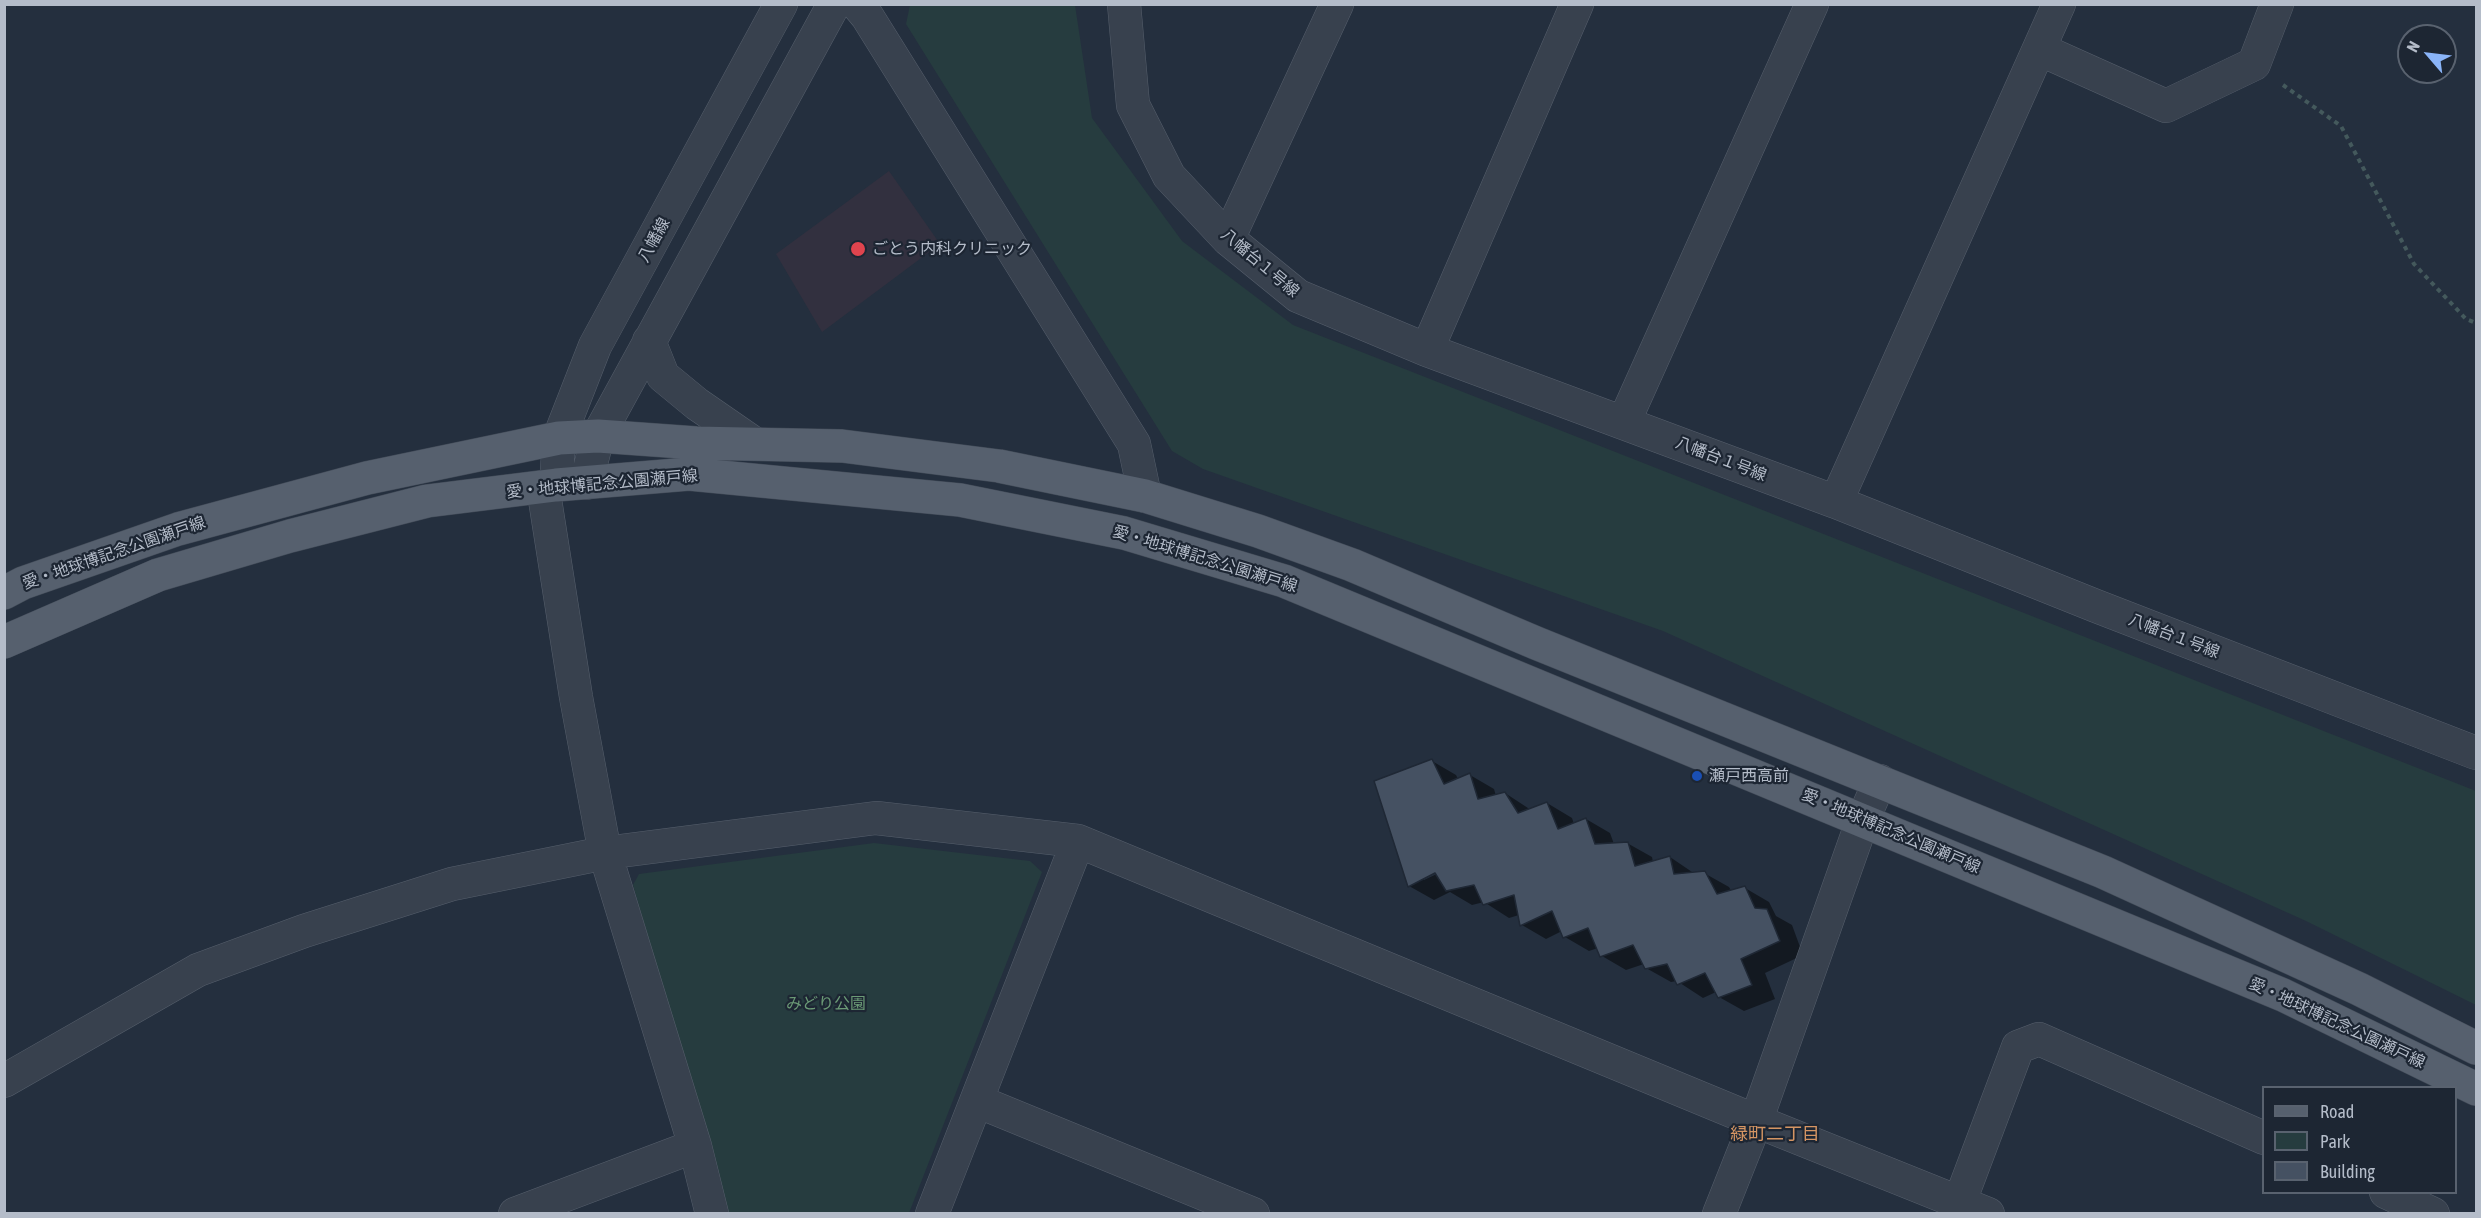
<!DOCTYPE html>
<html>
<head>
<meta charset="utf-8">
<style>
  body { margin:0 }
  #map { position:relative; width:2481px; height:1218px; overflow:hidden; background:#242f3e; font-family:"Asap Condensed",sans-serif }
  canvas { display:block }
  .frame { position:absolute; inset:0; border:6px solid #b4bcc9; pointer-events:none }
  .legend { position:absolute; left:2262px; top:1086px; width:195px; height:108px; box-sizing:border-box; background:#1d2633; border:2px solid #59626f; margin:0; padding:8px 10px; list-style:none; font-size:18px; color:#b4bcc9 }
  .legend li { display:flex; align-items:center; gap:12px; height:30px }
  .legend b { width:30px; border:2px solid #59626f }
  .north { position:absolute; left:2397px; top:24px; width:60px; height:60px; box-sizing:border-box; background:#1d2633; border:2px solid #59626f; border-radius:50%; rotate:298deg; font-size:16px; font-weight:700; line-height:24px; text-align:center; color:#b4bcc9 }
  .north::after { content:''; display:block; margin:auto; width:21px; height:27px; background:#8ab4f8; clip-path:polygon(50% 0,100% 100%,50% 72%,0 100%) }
</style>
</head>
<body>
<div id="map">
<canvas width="2481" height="1218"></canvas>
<div class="frame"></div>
<ul class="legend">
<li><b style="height:8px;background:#56606e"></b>Road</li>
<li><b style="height:16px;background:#263c3f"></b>Park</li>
<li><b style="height:16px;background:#455162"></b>Building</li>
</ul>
<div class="north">N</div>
</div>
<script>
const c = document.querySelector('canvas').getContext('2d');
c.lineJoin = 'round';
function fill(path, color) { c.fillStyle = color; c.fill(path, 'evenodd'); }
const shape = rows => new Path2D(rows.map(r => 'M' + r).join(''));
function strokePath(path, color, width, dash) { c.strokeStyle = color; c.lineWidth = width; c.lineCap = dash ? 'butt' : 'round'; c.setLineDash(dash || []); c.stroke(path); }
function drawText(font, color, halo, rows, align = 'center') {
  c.font = font + ' "Asap Condensed","Noto Sans JP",sans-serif'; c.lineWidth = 4.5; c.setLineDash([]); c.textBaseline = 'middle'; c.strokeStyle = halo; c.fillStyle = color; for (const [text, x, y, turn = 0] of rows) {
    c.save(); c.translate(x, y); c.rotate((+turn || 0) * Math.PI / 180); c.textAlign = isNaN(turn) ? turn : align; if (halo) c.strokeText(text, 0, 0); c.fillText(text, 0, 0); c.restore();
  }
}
fill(shape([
  [889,171,940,244,822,332,776,254]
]), '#32303f');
fill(shape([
  [910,5,1075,5,1092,118,1182,241,1293,325,2476,791,2476,1005,2306,921,1663,631,1203,469,1172,451,906,24],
  [874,843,1030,861,1042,872,909,1213,727,1213,633,885,639,874]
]), '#263c3f');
fill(shape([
  [1432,761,1456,775,1458,779,1470,775,1494,789,1496,796,1505,793,1531,810,1547,803,1572,818,1574,824,1586,819,1610,833,1614,844,1627,843,1652,857,1653,862,1670,857,1695,874,1704,873,1729,887,1732,892,1745,888,1769,902,1776,916,1792,925,1803,955,1765,973,1775,999,1744,1011,1719,997,1716,992,1703,998,1677,981,1671,982,1646,968,1644,964,1626,970,1602,956,1598,948,1589,951,1565,937,1562,931,1546,939,1522,925,1519,915,1509,918,1484,902,1472,905,1450,892,1434,900,1409,886],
  [1441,868,1443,871,1424,880,1424,877]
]), '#0007');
const building = shape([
  [1432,759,1444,784,1470,773,1478,799,1505,792,1518,813,1547,802,1558,829,1586,818,1595,844,1628,842,1635,866,1670,856,1674,874,1705,871,1717,894,1745,886,1755,908,1767,909,1780,941,1741,959,1752,985,1718,998,1705,973,1677,985,1667,964,1645,969,1633,945,1600,957,1588,928,1563,938,1552,911,1520,926,1514,895,1483,905,1474,885,1446,891,1435,873,1408,887,1374,781,1432,759]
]);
fill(building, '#455162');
strokePath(building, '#1f2835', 1.5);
const minor = shape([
  [857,4,867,16,1134,444,1145,496],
  [1124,4,1133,105,1169,176,1228,239,1298,296,1427,350,1836,502,2096,606,2476,753],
  [2039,49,2166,106,2254,64,2277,4],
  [1228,239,1337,4],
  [649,341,663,376,697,404,752,442],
  [1427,350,1577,4],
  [1624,422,1812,4],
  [586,483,598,436,834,4],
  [556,485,559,438,595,346,781,4],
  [543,487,576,697,605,853,695,1146,712,1214],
  [1836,502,2059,4],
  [1880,781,1863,819,1756,1121,1988,1214],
  [4,1081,198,970,304,931,452,884,605,853,876,818,1078,841,1756,1121,1719,1214],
  [977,1101,1253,1214],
  [2386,1192,2433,1214],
  [1960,1201,2018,1047,2039,1039,2264,1138],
  [515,1214,695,1146],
  [932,1214,1078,841]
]);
const major = shape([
  [4,593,23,583,178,529,367,478,559,438,598,436,696,443,842,446,999,466,1145,496,1258,531,1352,565,1536,643,2103,872,2359,989,2476,1048],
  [4,642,158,575,290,536,427,501,556,485,689,474,960,500,1124,533,1284,581,2283,995,2476,1089]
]);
strokePath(minor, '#565f6c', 34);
strokePath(major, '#414a57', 34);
strokePath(shape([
  [2283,85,2341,126,2414,264,2466,319,2476,323]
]), '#44595c', 4, [4.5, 4.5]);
strokePath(minor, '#38414e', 33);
strokePath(major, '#56606e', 33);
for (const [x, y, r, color] of [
  [858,249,8,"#e0444e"],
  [1697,776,6,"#1a4fb4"]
]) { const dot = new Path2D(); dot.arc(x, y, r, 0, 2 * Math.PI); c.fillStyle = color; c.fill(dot); strokePath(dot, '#1d2633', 2); }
drawText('16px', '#b4bcc9', '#1d2633', [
  ["八幡線",654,240,-61],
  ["八幡台１号線",1260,263,40],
  ["八幡台１号線",1721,459,21],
  ["愛・地球博記念公園瀬戸線",602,484,-5],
  ["愛・地球博記念公園瀬戸線",114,553,-19],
  ["愛・地球博記念公園瀬戸線",1205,559,17],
  ["八幡台１号線",2174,636,21],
  ["愛・地球博記念公園瀬戸線",1891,831,23],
  ["愛・地球博記念公園瀬戸線",2337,1023,25]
]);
drawText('16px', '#b4bcc9', '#1d2633', [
  ["ごとう内科クリニック",872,249],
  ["瀬戸西高前",1709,776]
], 'left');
drawText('16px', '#6b9a76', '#1d2633', [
  ["みどり公園",826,1004]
]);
drawText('18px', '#d59563', '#1d2633', [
  ["緑町二丁目",1775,1134]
]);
</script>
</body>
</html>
